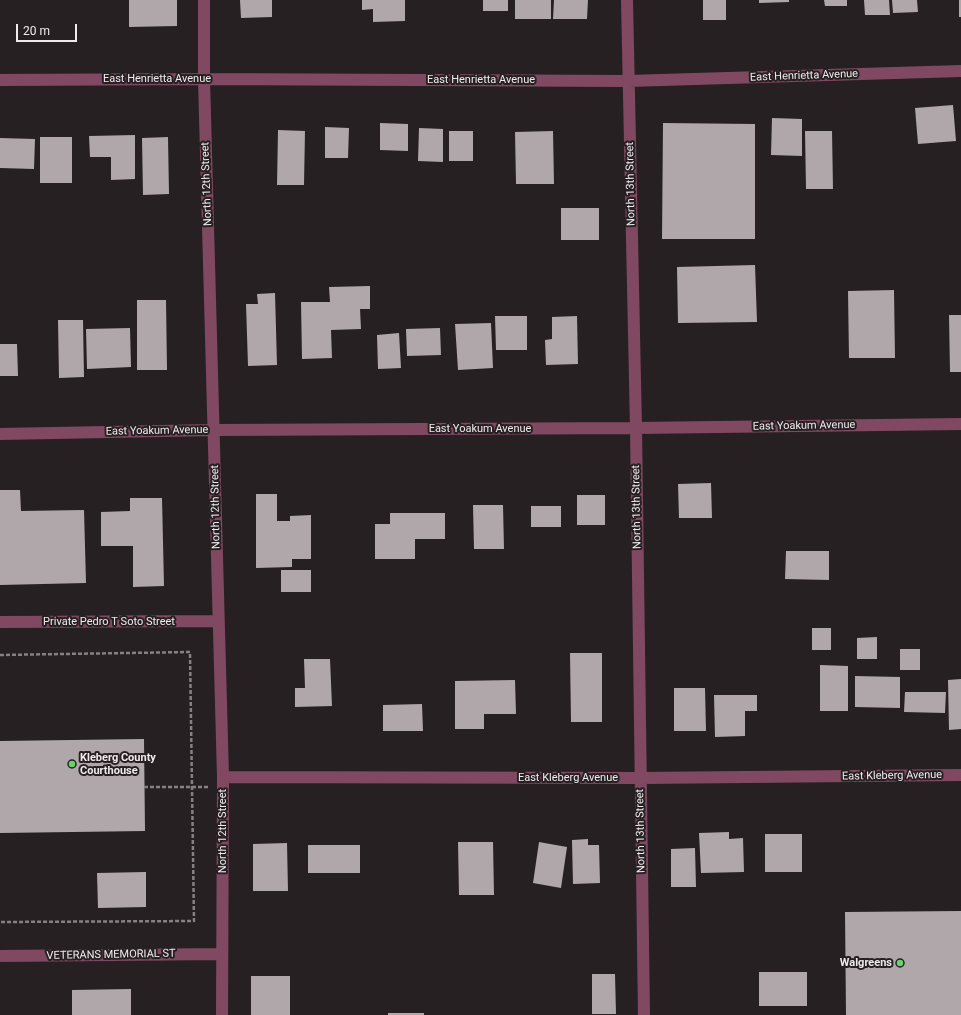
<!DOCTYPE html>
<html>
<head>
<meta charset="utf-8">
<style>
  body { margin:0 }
  #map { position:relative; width:961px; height:1015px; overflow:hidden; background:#272023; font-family:Roboto,sans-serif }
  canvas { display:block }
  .scale { position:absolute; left:16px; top:24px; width:61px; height:18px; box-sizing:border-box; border:2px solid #efeaec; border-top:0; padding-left:5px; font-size:12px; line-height:14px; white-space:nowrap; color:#efeaec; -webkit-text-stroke:3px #272023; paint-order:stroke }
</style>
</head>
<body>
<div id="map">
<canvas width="961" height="1015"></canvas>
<div class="scale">20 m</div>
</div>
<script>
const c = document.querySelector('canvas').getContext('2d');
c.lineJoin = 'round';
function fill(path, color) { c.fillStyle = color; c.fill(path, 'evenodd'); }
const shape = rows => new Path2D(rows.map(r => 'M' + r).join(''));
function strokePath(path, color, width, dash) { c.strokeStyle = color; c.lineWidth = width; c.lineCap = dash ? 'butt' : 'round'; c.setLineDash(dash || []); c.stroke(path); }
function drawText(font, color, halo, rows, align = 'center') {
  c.font = font + ' Roboto,sans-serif'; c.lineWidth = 4; c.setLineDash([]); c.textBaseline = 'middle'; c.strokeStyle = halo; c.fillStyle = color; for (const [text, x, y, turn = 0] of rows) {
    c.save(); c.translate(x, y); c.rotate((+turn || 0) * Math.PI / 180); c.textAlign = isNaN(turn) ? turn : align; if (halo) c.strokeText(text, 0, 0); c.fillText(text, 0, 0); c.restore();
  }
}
fill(shape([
  [129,0,177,0,177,26,129,27],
  [240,0,272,0,272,17,241,18],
  [362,0,405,0,405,21,373,22,373,9,362,10],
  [483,0,508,0,508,11,483,11],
  [515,0,551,0,551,19,515,19],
  [554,0,588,0,587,19,553,19],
  [703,0,726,0,726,20,703,20],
  [759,0,789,0,789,2,759,3],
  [824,0,847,0,847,6,825,6],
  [864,0,889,0,890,15,865,15],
  [892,0,917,0,918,12,893,13],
  [959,0,961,0,961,17,959,17],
  [953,105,956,141,918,144,915,108],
  [772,118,802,119,802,156,771,155],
  [380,123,408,124,408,151,380,150],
  [663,123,755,124,755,239,662,239],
  [325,127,349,128,348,158,325,158],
  [419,128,443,129,443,162,418,161],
  [278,130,305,131,304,185,277,185],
  [449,131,473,131,473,161,449,161],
  [553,131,554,184,516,184,515,132],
  [805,131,832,131,833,189,806,189],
  [135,135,135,179,111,180,111,157,90,157,89,136],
  [40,137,72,137,72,183,40,183],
  [168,137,169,194,143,195,142,138],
  [0,138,35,139,34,169,0,168],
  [561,208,599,208,599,240,561,240],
  [755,265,757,322,678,323,677,267],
  [370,286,370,309,360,309,361,329,331,330,332,358,302,359,301,302,330,302,329,287],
  [894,290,895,358,849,358,848,291],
  [275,293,277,365,248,366,246,304,258,304,257,294],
  [137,300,166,300,167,370,137,370],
  [949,315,961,315,961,372,950,372],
  [495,316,527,316,527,350,496,350],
  [577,316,578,364,546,365,545,340,552,339,552,317],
  [58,320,83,320,84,377,59,378],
  [491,323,493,368,458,370,455,324],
  [130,328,131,367,87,369,86,329],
  [440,328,441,355,407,356,406,329],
  [399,333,401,368,378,369,377,335],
  [0,344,17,344,18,376,0,376],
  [711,483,712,518,679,518,678,484],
  [0,490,20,490,21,511,84,510,86,583,0,585],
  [256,494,277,494,277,521,290,521,290,516,311,515,311,559,292,559,292,567,256,568],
  [577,495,605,495,605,525,577,525],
  [130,498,162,498,164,586,133,587,133,546,101,546,101,512,130,511],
  [473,505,503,505,504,549,474,549],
  [531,506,561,506,561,527,531,527],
  [390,513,445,513,445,539,415,539,415,559,375,559,375,524,390,524],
  [786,551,829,551,829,580,785,579],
  [281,570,311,570,311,592,281,592],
  [812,628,831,628,831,650,812,650],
  [877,637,877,659,857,659,857,638],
  [900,649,920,649,920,670,900,670],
  [570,653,602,653,602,722,571,722],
  [304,659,330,659,332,706,295,707,295,688,305,688],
  [820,665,848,666,848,711,820,711],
  [855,676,900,677,900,708,855,707],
  [961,679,961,729,949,730,948,680],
  [515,680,516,714,484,714,484,729,455,729,455,681],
  [674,688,705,688,706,731,674,731],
  [905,692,946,692,945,713,904,712],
  [714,695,757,695,757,711,745,711,745,736,715,737],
  [422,704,423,731,383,731,383,705],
  [144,739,145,831,0,833,0,741],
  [729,832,729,839,743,838,744,872,701,873,699,833],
  [765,834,802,834,802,872,765,872],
  [588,839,588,845,599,845,600,883,573,884,572,840],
  [458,842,493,842,494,895,459,895],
  [539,842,567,847,561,888,533,883],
  [287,843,288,891,253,891,253,844],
  [308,845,360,845,360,873,308,873],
  [695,848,696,887,671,887,671,849],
  [146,872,146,907,98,908,97,873],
  [961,911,961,1015,846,1015,845,912],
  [759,972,807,972,807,1006,759,1006],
  [592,974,615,974,616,1014,592,1014],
  [251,976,290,976,290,1015,251,1015],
  [131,989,131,1015,72,1015,72,990],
  [388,1013,424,1013,424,1015,388,1015]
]), '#b0a7aa');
strokePath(shape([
  [0,655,190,652,194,921,0,922],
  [144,787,208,787]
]), '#868083', 2.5, [4, 2]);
strokePath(shape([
  [204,0,204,79,223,777,222,1015],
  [627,0,636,428,644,1015],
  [0,80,204,79,628,81,961,71],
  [0,434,215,430,636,428,961,424],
  [0,622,218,621],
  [223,777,640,778,961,775],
  [0,956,222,954]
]), '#814961', 12);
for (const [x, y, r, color] of [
  [72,764,4,"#66d466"],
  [900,963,4,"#66d466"]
]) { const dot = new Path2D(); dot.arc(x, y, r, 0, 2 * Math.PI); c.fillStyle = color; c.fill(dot); strokePath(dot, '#272023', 1.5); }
drawText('11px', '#efeaec', '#272023', [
  ["East Henrietta Avenue",804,76,-2],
  ["East Henrietta Avenue",157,79],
  ["East Henrietta Avenue",481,80],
  ["North 12th Street",207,184,-92],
  ["North 13th Street",631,184,-91],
  ["East Yoakum Avenue",804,426,-1],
  ["East Yoakum Avenue",480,429],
  ["East Yoakum Avenue",157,431,-1],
  ["North 12th Street",216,507,-91],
  ["North 13th Street",637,507,-91],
  ["Private Pedro T Soto Street",109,622],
  ["East Kleberg Avenue",892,776,-1],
  ["East Kleberg Avenue",568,778],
  ["North 12th Street",223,831,-90],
  ["North 13th Street",641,831,-91],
  ["VETERANS MEMORIAL ST",111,955,-1]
]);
drawText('bold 11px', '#efeaec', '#272023', [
  ["Kleberg County",80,758],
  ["Courthouse",80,771],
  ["Walgreens",892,963,"right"]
], 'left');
</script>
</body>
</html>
